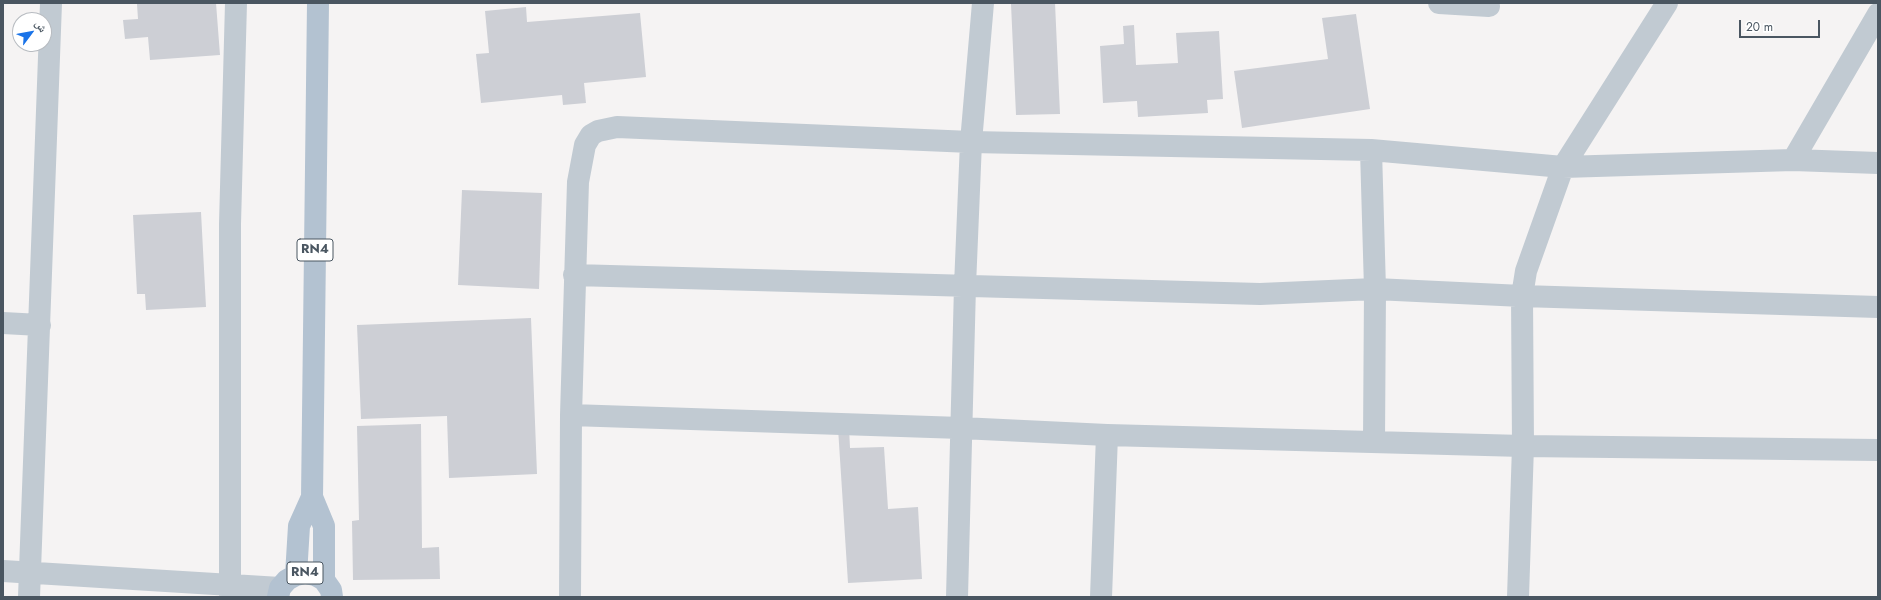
<!DOCTYPE html>
<html>
<head>
<meta charset="utf-8">
<style>
  body { margin:0 }
  #map { position:relative; width:1881px; height:600px; overflow:hidden; background:#f5f3f3; font-family:Jost,"Noto Naskh Arabic",sans-serif }
  canvas { display:block }
  .frame { position:absolute; inset:0; border:4px solid #4a5661; pointer-events:none }
  .north { position:absolute; left:12px; top:12px; width:40px; height:40px; box-sizing:border-box; background:#fff; border:1px solid #b7bbc0; border-radius:50%; rotate:58deg; font-size:11px; font-weight:700; line-height:16px; text-align:center; color:#4a5661 }
  .north::after { content:''; display:block; margin:auto; width:14px; height:18px; background:#1a73e8; clip-path:polygon(50% 0,100% 100%,50% 72%,0 100%) }
  .scale { position:absolute; left:1739px; top:20px; width:81px; height:18px; box-sizing:border-box; border:2px solid #4a5661; border-top:0; padding-left:5px; font-size:12px; line-height:14px; white-space:nowrap; color:#4a5661; -webkit-text-stroke:3px #fff; paint-order:stroke }
</style>
</head>
<body>
<div id="map">
<canvas width="1881" height="600"></canvas>
<div class="frame"></div>
<div class="north">ش</div>
<div class="scale">20 m</div>
</div>
<script>
const c = document.querySelector('canvas').getContext('2d');
c.lineJoin = 'round';
function fill(path, color) { c.fillStyle = color; c.fill(path, 'evenodd'); }
const shape = rows => new Path2D(rows.map(r => 'M' + r).join(''));
function strokePath(path, color, width, dash) { c.strokeStyle = color; c.lineWidth = width; c.lineCap = dash ? 'butt' : 'round'; c.setLineDash(dash || []); c.stroke(path); }
function drawText(font, color, halo, rows, align = 'center') {
  c.font = font + ' Jost,sans-serif'; c.lineWidth = 3; c.setLineDash([]); c.textBaseline = 'middle'; c.strokeStyle = halo; c.fillStyle = color; for (const [text, x, y, turn = 0] of rows) {
    c.save(); c.translate(x, y); c.rotate((+turn || 0) * Math.PI / 180); c.textAlign = isNaN(turn) ? turn : align; if (halo) c.strokeText(text, 0, 0); c.fillText(text, 0, 0); c.restore();
  }
}
fill(shape([
  [216,3,220,55,150,60,148,37,125,39,123,20,138,19,137,4],
  [1055,3,1060,114,1016,115,1011,4],
  [526,7,527,22,640,13,646,77,584,83,586,103,563,105,562,95,481,103,476,54,489,53,485,11],
  [1356,14,1370,109,1242,128,1234,71,1328,59,1322,18],
  [1134,25,1136,65,1178,63,1176,33,1219,31,1223,99,1207,100,1208,113,1138,117,1137,101,1103,103,1100,46,1124,44,1123,26],
  [462,190,542,193,539,289,458,285],
  [201,212,206,307,146,310,145,294,137,294,133,215],
  [531,318,537,474,449,478,447,416,361,419,357,325],
  [421,424,422,548,439,547,440,579,353,580,352,521,359,520,357,426],
  [849,427,850,448,884,447,888,509,918,507,922,579,848,583,838,428]
]), '#cdcfd5');
strokePath(shape([
  [1439,3,1489,6],
  [1371,150,1375,289,1374,441],
  [1793,160,1878,14],
  [574,275,1260,294,1375,289,1522,296,1878,307],
  [3,323,40,325],
  [571,415,961,428,1107,435,1523,446,1878,450],
  [3,571,280,588],
  [29,597,51,3],
  [230,597,230,224,236,3],
  [570,597,571,415,578,182,585,145,591,135,598,131,617,127,971,142,1371,150,1563,167,1793,160,1878,163],
  [957,597,965,286,971,142,983,3],
  [1101,597,1107,435],
  [1518,597,1523,446,1522,296,1526,271,1563,167,1667,3]
]), '#c1cad2', 22);
strokePath(shape([
  [318,3,312,497,324,526,324,580],
  [296,575,299,526,312,497],
  [278,597,280,588,287,580,296,575,305,573,315,575,324,580,331,590,332,597]
]), '#b3c2d1', 22);
for (const [x, y, w] of [
  [315,250,36],
  [305,573,36]
]) { const box = new Path2D(); box.roundRect(x - w / 2, y - 11, w, 22, 3); c.fillStyle = '#fff'; c.fill(box); strokePath(box, '#4a5661', 1); }
drawText('bold 13px', '#4a5661', null, [
  ["RN4",315,250],
  ["RN4",305,573]
]);
</script>
</body>
</html>
